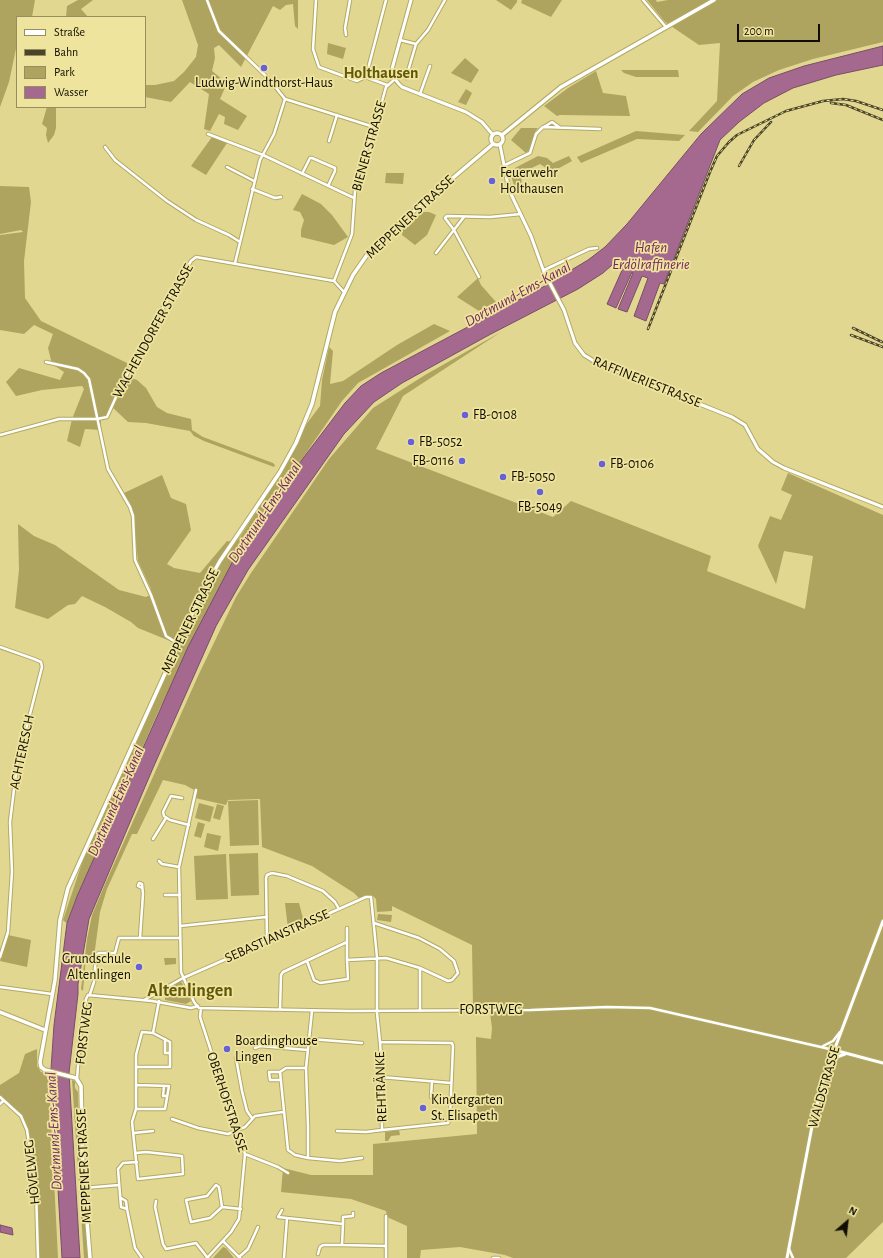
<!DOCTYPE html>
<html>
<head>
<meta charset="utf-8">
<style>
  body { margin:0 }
  #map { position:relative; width:883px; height:1258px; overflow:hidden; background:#e1d791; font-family:"Alegreya Sans",sans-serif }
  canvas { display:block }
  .legend { position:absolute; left:16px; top:16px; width:130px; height:92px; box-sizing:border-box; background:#eee49d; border:1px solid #968e5e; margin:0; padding:5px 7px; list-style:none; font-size:12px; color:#110d00 }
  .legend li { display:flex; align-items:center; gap:8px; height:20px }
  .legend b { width:20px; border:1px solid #968e5e }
  .north { position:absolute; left:827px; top:1202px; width:40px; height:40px; -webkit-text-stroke:3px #eee49d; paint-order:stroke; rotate:28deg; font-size:11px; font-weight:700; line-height:16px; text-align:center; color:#110d00 }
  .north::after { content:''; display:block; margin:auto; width:14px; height:18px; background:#110d00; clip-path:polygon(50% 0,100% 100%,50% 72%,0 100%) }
  .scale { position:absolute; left:737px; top:24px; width:83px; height:18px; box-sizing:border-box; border:2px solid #110d00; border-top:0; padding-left:5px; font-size:12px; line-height:14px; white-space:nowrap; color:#110d00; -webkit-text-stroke:3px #eee49d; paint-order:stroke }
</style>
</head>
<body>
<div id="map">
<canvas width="883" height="1258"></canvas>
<ul class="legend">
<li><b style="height:5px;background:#fff"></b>Straße</li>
<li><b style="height:5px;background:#4a4428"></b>Bahn</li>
<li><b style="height:11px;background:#aea45f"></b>Park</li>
<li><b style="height:11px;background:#a56990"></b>Wasser</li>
</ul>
<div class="north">N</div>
<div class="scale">200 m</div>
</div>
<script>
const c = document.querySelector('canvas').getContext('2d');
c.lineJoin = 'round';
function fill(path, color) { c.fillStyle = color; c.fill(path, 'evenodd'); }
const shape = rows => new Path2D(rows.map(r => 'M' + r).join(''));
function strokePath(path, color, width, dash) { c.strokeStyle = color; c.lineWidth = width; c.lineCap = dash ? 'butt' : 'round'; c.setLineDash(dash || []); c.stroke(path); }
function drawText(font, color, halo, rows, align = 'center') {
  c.font = font + ' "Alegreya Sans",sans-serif'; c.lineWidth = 3.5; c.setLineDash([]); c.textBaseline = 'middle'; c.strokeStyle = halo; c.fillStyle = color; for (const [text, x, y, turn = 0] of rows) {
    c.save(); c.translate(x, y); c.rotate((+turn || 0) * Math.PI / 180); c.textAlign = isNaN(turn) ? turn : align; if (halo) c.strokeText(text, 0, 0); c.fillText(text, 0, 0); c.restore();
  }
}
fill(shape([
  [0,0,35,0,32,17,17,17,17,44,9,82,0,107],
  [78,0,93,0,81,9,88,17,66,17,67,6],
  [182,0,298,0,298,29,295,26,293,4,286,5,280,10,273,6,241,67,219,45,214,48,215,58,212,71,227,83,220,99,247,116,238,130,224,124,225,117,219,114,210,131,204,129,209,94,190,82,171,102,145,97,145,85,155,85,174,81,184,72,196,57,198,45],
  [496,0,517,0,517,2,511,10],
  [522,0,562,0,551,17,521,3],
  [647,0,656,0,657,2,668,0,883,0,883,42,813,59,779,70,753,82,733,96,698,132,689,131,717,101,720,43,699,45,665,22],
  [328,43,346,48,343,59,327,54],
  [465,58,479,70,471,83,451,73],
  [621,70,678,70,679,77,636,77,624,73],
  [596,71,603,93,626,96,630,116,560,115,557,116,544,106,568,88],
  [466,89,472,93,466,105,458,102],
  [47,107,56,107,56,128,54,135,48,143,46,135,47,128,42,124],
  [521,128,538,128,535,132,531,149,526,153,511,140],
  [636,131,685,135,679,141,637,139,581,163,577,157],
  [212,137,227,143,206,175,191,166],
  [538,156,547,158,553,163,569,156,572,161,552,172,540,164,521,173,522,187,516,191,511,176,513,169],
  [386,173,404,173,403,184,385,183],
  [0,186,29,187,31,202,24,261,25,298,41,321,127,363,126,376,137,380,146,388,157,407,167,413,191,419,192,430,203,437,273,463,275,465,274,467,204,441,194,436,190,431,146,423,128,422,111,406,106,416,89,419,101,421,101,430,85,429,80,447,67,441,72,419,84,389,82,386,42,390,16,396,6,382,19,368,60,380,64,372,52,364,48,348,53,334,34,325,24,334,0,330,0,235,23,232,21,230,0,234],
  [302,194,321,204,332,215,348,237,334,245,301,237,301,230,304,220,300,212,293,210],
  [421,212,429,212,436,215,427,235,415,245,402,235,403,228],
  [478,278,481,285,496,302,479,311,457,297],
  [434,324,450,331,358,383,342,401,253,530,159,710,78,894,67,923,65,922,63,920,83,860,180,645,138,628,131,622,105,607,82,596,75,604,68,605,48,619,15,608,19,570,18,524,34,536,55,545,119,590,146,597,150,595,151,589,138,561,132,509,124,493,162,475,171,498,186,504,191,530,167,564,174,568,200,573,227,541,235,542,240,537,272,487,305,426,320,406,322,380,329,347,333,351,330,384,343,381,397,345],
  [501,332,403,396,376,449,553,517,571,501,711,556,707,571,805,609,813,556,784,551,776,584,758,546,770,516,781,520,792,495,781,490,788,473,883,515,883,1222,846,1258,513,1258,505,1255,460,1247,421,1250,420,1258,407,1258,407,1226,387,1217,386,1211,351,1199,281,1192,283,1168,311,1175,373,1175,373,1144,477,1134,476,1037,491,1039,492,1028,489,1006,473,1007,472,945,392,906,392,911,377,912,376,899,373,896,369,895,359,898,354,893,312,866,262,847,260,799,228,800,226,805,195,798,196,791,185,785,163,780,137,834,132,834,107,889,100,912,94,957,86,957,83,991,81,989,87,939,92,915,105,884,198,676,236,597,251,573,329,459,373,408,425,375],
  [258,800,259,845,230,846,228,801],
  [199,803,214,807,210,822,195,818],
  [217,804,224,806,220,820,213,818],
  [198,822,205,824,201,838,194,836],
  [207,833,221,836,218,851,204,847],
  [258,853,259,895,231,896,229,854],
  [226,854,228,899,196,900,194,856],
  [285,903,299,903,304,922,288,929],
  [378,914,392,915,391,922,377,920],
  [8,935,31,940,27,967,0,961],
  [164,958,176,958,176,964,165,965],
  [181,981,191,1001,186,1004,165,1000,165,989],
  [37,1049,37,1066,41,1072,45,1073,49,1082,58,1258,38,1258,36,1190,26,1124,21,1116,0,1096,0,1085,19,1073,25,1054],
  [72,1080,75,1081,75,1088,78,1092,80,1171,88,1258,84,1258],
  [399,1130,400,1135,391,1136,388,1141,385,1141,385,1132],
  [223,1247,226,1248,234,1258,213,1258]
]), '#aea45f');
const water = shape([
  [883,46,883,65,836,75,793,88,764,103,739,122,720,140,664,284,660,283,646,321,634,316,648,278,642,276,627,312,618,309,633,273,632,272,616,308,607,304,623,268,620,258,603,273,578,289,489,335,402,383,374,402,344,434,248,570,216,626,153,768,89,919,78,984,78,994,69,1073,80,1258,62,1258,51,1069,54,1025,67,923,78,894,188,647,233,561,253,530,304,457,345,403,361,386,381,373,543,287,588,260,605,247,627,224,701,134,742,94,769,78,804,66,883,46],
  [0,1225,12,1228,13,1235,0,1232,0,1225]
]);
fill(water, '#a56990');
strokePath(water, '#794d65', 1);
const minor = shape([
  [207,0,219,31,269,79,285,99,374,127],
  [316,0,313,49,319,67,357,81,365,77,387,85],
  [643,0,666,27],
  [346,35,345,28,350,0],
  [400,40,416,44,428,30,445,0],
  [368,78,369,65,386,0],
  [406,78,416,44],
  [420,94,430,66],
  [544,127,552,122,559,127],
  [208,134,263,155,354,198],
  [329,141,337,115],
  [105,147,115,160,167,201,196,220,229,235,240,242],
  [505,165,530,153,536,134,543,127,600,129],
  [227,167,254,181],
  [302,174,310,158,312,158,335,168,335,171,328,186],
  [252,189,275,198,281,197],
  [436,253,464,217],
  [235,263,260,160,274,134,285,99],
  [544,270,589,249,597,248],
  [479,277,454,230,445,218,447,216,490,217,521,214],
  [344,292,334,281,352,234,355,191,364,156,372,131,376,123,386,87,395,79],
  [46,362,78,369,84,373,89,379,108,469,130,507,133,516,135,560,151,595,166,636,177,643],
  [0,435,59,419,97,419,107,417,121,386,155,321,191,261,196,257,334,281],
  [0,647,34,659,41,662,42,667,17,765,10,822,12,872,8,932,0,957],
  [196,790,179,867,181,972,194,1002,199,1008,349,1011,531,1010,607,1007,650,1008,834,1050],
  [182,798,171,796,163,812,164,816,170,820,189,825],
  [153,839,166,818],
  [159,861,162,864,179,867],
  [165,895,180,895],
  [374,923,419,938,440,949,454,961,458,973,452,980,448,981,420,968],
  [180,926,266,917],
  [140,938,143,894,142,884,139,883,138,886,142,888],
  [267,940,266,878,267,875,272,873,287,876,323,891,335,902,339,909],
  [347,942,347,928],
  [307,961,314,980,320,983,348,979,347,960],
  [0,987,52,994],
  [90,994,94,982,96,955,99,953,115,953,119,938,180,938],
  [144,1000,183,978,215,964,366,897,371,897,377,957,377,1013,380,1042,381,1058,382,1130,448,1123,450,1118,453,1046,452,1043,380,1042],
  [201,1008,200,1017,237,1131,245,1154,239,1219,231,1232,207,1258],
  [280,1010,281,975,283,972,347,942,347,960,386,958,420,968,420,1011],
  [165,1039,165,1053,170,1053],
  [310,1039,362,1043],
  [823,1046,833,1041,840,1032],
  [255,1048,260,1046,308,1050],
  [236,1058,242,1091,247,1111,252,1118],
  [136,1067,170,1067,170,1042,153,1033],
  [306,1068,286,1068,280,1072,288,1150,295,1155,308,1158,340,1161,362,1158],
  [280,1072,269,1072,270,1080,281,1080],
  [381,1077,451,1083],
  [77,1079,81,1027,86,999,88,995,152,1001,191,1008,198,1006],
  [136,1085,169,1086,165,1109,136,1109],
  [164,1086,163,1096,167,1096],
  [0,1097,21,1116,27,1130,36,1190,38,1258],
  [431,1097,432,1081],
  [0,1104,3,1101],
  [172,1119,198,1128,228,1134,245,1127,255,1116,283,1112],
  [337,1131,366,1132,382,1130],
  [134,1133,153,1131],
  [136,1153,146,1152,182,1156,183,1174,138,1179,132,1122,136,1109,136,1055,142,1032,153,1033,159,1001],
  [245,1154,278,1167,288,1173],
  [308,1158,308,1127,306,1068,312,1011],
  [137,1162,123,1163,118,1169,121,1207,127,1209,135,1248,142,1258],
  [84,1188,119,1185],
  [121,1198,126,1201,127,1209],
  [156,1201,155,1207,163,1244,166,1249,196,1243,207,1257],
  [222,1207,219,1187,216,1185,207,1196,186,1200,191,1222,210,1218,222,1207,241,1209],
  [282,1210,278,1217,287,1218],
  [386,1216,386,1258],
  [343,1224,343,1217,353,1216,353,1213],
  [223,1241,240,1258],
  [789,1249,793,1258],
  [318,1254,320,1247,323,1245,342,1245],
  [239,1257,248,1249,258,1227],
  [284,1258,287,1218,343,1224,342,1245,386,1246],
  [493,1258,499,1258]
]);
const tertiary = shape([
  [411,0,392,69,393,76,398,83,402,87,466,112,482,122,493,135],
  [500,145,509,190,531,236,544,272,564,310,575,343,584,355,597,363,732,417,745,425,758,449,773,462,784,468,883,507],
  [834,1050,883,1063],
  [831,1064,837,1057,845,1054],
  [787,1258,813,1121,824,1077,883,921]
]);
const secondary = shape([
  '491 139a6 6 0 1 1 12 0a6 6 0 1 1-12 0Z',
  [502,135,561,87,714,0],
  [0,1012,45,1030],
  [90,1258,83,1171,81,1086,76,1078,45,1070,41,1067,40,1062,55,980,60,920,68,888,201,594,220,561,280,472,296,443,312,404,335,312,353,275,367,255,395,227,493,144]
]);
strokePath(minor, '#b3a964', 4.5);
strokePath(tertiary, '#b3a964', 5);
strokePath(secondary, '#b3a964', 5.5);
strokePath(minor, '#fff', 2.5);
strokePath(tertiary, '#fff', 3);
strokePath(secondary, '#fff', 3.5);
const rail = shape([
  [831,103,846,105,883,120],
  [739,166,754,140,771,122],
  [853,328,882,342],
  [648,329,710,172,717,156,729,142,737,135,786,111,823,101,843,99,856,101,883,110],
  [851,335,883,347]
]);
strokePath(rail, '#4a4428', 2.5);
strokePath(rail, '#eee49d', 1, [3]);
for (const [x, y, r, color] of [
  [264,68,4,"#6660da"],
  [492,181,4,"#6660da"],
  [465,415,4,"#6660da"],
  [411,442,4,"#6660da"],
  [462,461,4,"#6660da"],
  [602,464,4,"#6660da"],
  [503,477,4,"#6660da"],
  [540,492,4,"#6660da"],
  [139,967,4,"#6660da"],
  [227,1049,4,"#6660da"],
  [423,1108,4,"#6660da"]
]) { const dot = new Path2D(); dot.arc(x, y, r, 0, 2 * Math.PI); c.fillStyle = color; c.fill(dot); strokePath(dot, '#eee49d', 1.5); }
drawText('14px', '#110d00', '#eee49d', [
  ["Ludwig-Windthorst-Haus",264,83,"center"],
  ["Feuerwehr",500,173],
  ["Holthausen",500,189],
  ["FB-0108",473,415],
  ["FB-5052",419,442],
  ["FB-0116",454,461,"right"],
  ["FB-0106",610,464],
  ["FB-5050",511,477],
  ["FB-5049",540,507,"center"],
  ["Grundschule",131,959,"right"],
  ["Altenlingen",131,975,"right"],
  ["Boardinghouse",235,1041],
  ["Lingen",235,1057],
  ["Kindergarten",431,1100],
  ["St. Elisapeth",431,1116]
], 'left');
drawText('14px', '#110d00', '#eee49d', [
  ["BIENER STRASSE",369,146,-74],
  ["MEPPENER STRASSE",410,217,-43],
  ["WACHENDORFER STRASSE",153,331,-61],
  ["RAFFINERIESTRASSE",647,382,22],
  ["MEPPENER STRASSE",190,621,-64],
  ["ACHTERESCH",22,752,-78],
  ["SEBASTIANSTRASSE",277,936,-24],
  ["FORSTWEG",491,1010],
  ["FORSTWEG",84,1033,-83],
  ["REHTRÄNKE",381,1087,-92],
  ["WALDSTRASSE",824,1087,-74],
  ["OBERHOFSTRASSE",227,1102,72],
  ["MEPPENER STRASSE",84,1166,-93],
  ["HÖVELWEG",32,1172,-96]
]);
drawText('italic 15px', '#73275c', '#eee49d', [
  ["Hafen",651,247],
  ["Erdölraffinerie",651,264],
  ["Dortmund-Ems-Kanal",518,294,-29],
  ["Dortmund-Ems-Kanal",265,512,-56],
  ["Dortmund-Ems-Kanal",116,801,-66],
  ["Dortmund-Ems-Kanal",54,1131,-93]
]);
drawText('bold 16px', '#61570a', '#eee49d', [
  ["Holthausen",381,73]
]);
drawText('bold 18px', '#61570a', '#eee49d', [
  ["Altenlingen",190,991]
]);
</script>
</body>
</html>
